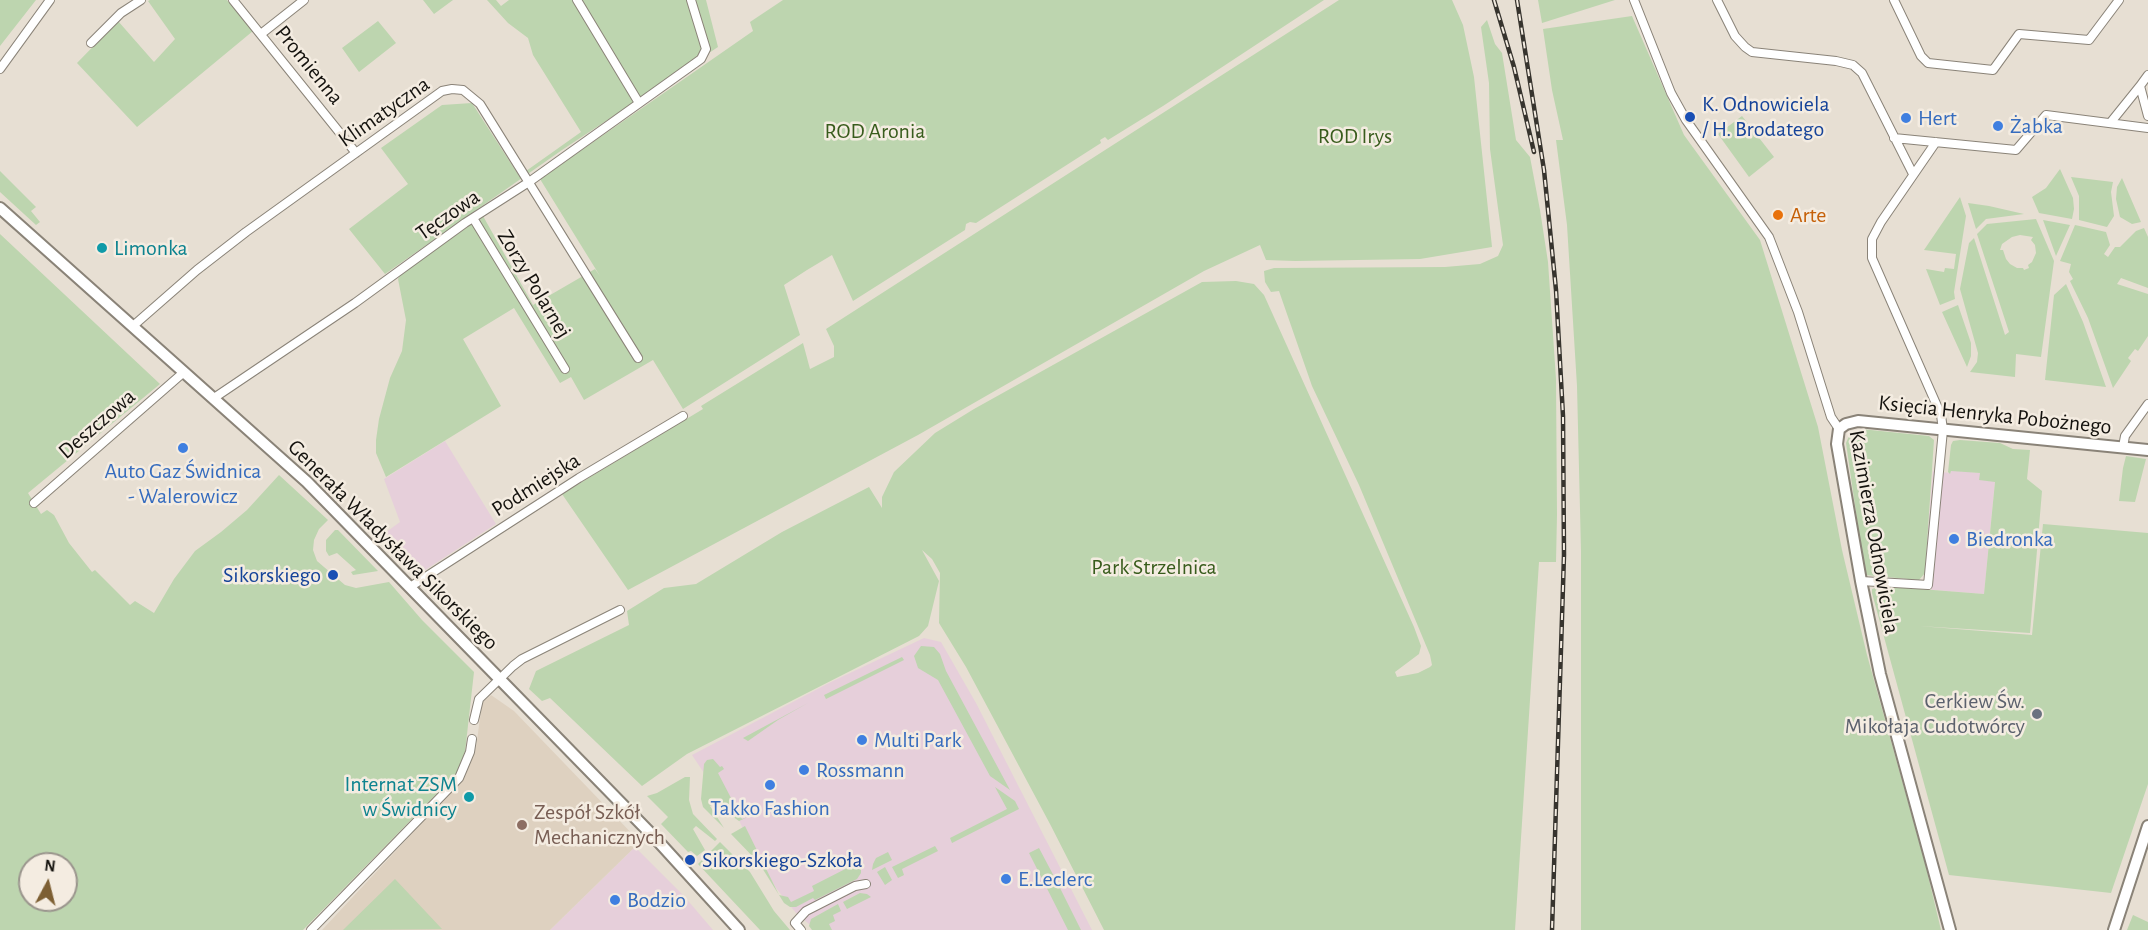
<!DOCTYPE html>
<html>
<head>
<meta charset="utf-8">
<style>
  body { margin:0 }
  #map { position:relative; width:2148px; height:930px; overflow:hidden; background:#e7dfd3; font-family:"Alegreya Sans",sans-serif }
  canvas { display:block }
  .north { position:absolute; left:18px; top:852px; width:60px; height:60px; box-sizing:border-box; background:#f4ece1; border:2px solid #9a958d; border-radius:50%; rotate:7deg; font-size:16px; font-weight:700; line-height:24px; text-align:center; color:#14120e }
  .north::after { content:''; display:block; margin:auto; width:21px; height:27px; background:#7d5f33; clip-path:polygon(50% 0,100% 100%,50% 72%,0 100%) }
</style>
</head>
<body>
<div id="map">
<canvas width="2148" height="930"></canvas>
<div class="north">N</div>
</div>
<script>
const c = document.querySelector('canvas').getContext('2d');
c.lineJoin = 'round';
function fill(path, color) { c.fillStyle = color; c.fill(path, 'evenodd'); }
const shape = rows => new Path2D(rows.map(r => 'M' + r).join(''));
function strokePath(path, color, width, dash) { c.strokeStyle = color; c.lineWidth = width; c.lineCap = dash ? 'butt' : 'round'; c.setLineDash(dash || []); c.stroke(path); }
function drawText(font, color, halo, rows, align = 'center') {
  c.font = font + ' "Alegreya Sans",sans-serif'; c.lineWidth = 5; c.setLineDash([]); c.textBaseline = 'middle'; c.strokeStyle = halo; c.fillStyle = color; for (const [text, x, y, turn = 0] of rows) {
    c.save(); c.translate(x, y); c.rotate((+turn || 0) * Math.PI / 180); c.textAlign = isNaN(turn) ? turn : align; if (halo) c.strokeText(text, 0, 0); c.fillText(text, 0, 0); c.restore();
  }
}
fill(shape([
  [445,441,496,524,422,572,408,570,378,538,400,522,384,479],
  [1951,470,1980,473,1995,481,1984,594,1923,589,1933,471,1950,473],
  [924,638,941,642,976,703,1092,930,816,930,796,913,776,888,752,848,737,816,716,791,692,755,831,682],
  [635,847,684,896,713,930,550,930]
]), '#e6cfda');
fill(shape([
  [491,695,514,711,640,842,550,930,322,930,462,780,476,748,482,703]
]), '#ded1c0');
fill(shape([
  [0,0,36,0,0,46],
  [150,0,227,0,253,31,137,127,77,63,118,21,154,62,175,39,148,1],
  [423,0,453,0,434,14],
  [487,0,496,0,501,6,509,0,706,0,718,47,562,150,385,274,349,229,408,184,381,148,442,105,472,103,519,176,581,132,533,55,528,38,508,23],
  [783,0,1324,0,1163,106,1108,140,1105,137,1100,140,1101,143,976,223,970,222,966,224,965,230,853,301,832,255,807,270,784,285,800,335,683,409,653,360,584,400,571,377,560,383,514,308,463,339,501,406,386,477,376,453,376,440,379,419,390,378,402,351,406,320,398,279,401,274,483,216,533,305,595,269,600,276,540,179,753,31,750,22],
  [1339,0,1452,0,1463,25,1474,77,1492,247,1420,259,1295,261,1266,260,1260,245,1204,271,918,435,628,590,562,494,703,409,701,406,803,343,810,369,834,357,834,346,826,329],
  [1538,0,1615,0,1542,23],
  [1632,16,1684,135,1760,240,1818,427,1842,550,1867,655,1925,863,1941,930,1581,930,1581,551,1577,386,1567,225,1556,140,1563,140,1552,90,1543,29],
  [1487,20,1495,44,1502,53,1516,140,1530,157,1540,210,1548,262,1556,379,1557,515,1556,562,1539,562,1515,930,1104,930,1050,824,966,667,939,623,940,573,932,559,922,550,939,581,928,626,919,636,687,754,642,786,550,698,542,701,529,689,536,671,629,625,627,611,664,588,696,584,782,532,869,487,882,508,882,497,894,472,935,433,974,409,1202,282,1236,281,1254,284,1264,295,1414,627,1421,646,1419,654,1395,672,1397,677,1418,673,1430,667,1432,665,1430,655,1359,485,1312,386,1279,291,1271,292,1265,282,1264,271,1274,268,1445,267,1480,264,1498,256,1503,245,1490,149,1489,83,1481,27],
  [378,21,396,43,359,72,342,48],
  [1742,116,1774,157,1749,177,1718,134],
  [2060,169,2073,198,2074,209,2072,219,2039,213,2032,197,2046,188],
  [0,171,36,207,31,211,40,222,36,225,0,192],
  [2071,177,2113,182,2111,192,2114,216,2107,227,2079,220,2079,196],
  [2122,178,2141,222,2132,224,2120,217,2116,199,2117,187],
  [1960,197,1966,216,1954,292,1955,299,1940,305,1926,269,1944,272,1945,268,1954,269,1956,254,1924,250],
  [1968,203,1989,206,2024,214,1986,219,1976,229],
  [2036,219,2054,261,2041,357,2016,354,2015,377,1970,372,1977,362,1978,353,1960,289,1969,243,1974,238,2005,335,2009,332,1977,234,1987,224],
  [2020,235,2033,237,2031,240,2035,245,2036,253,2032,262,2028,265,2029,268,2024,270,2023,268,2017,268,2010,264,2006,259,2003,250,2000,250,2002,244,2012,237],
  [2043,220,2070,225,2056,256],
  [2075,225,2106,232,2110,245,2104,254,2108,257,2115,247,2120,247,2136,231,2144,228,2148,237,2148,288,2121,278,2117,284,2148,294,2148,336,2138,351,2135,349,2128,358,2131,361,2113,388,2088,318,2070,281,2073,279,2069,272,2071,264,2060,261],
  [0,234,160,384,28,493,41,514,47,510,54,515,69,543,92,572,95,570,130,605,135,601,154,613,174,579,195,551,221,532,247,510,279,475,328,520,319,529,314,540,313,550,317,561,345,585,356,588,389,582,422,620,474,672,465,752,462,763,457,773,303,930,0,930],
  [30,864,66,864,66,900,30,900],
  [2066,284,2083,322,2106,387,2045,380,2054,295],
  [1958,305,1971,343,1971,356,1967,367,1942,312],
  [1861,429,1929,436,1934,440,1925,573,1919,580,1865,575,1846,443,1849,436],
  [1960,440,2000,443,2013,449,2030,450,2027,479,2042,491,2030,633,1919,626,2032,635,2043,524,2148,533,2148,784,2111,893,1949,875,1872,593,1872,589,1882,586,1984,594,1995,482,1979,480,1980,473,1951,471,1950,474,1948,472,1951,445,1953,441],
  [2126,456,2146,459,2135,502,2119,501,2123,468],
  [335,530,338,530,378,571,353,575,351,572,356,570,337,553,329,556,326,551,326,540],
  [921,646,934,647,940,654,946,671,1010,790,990,776,938,680,918,668,914,656],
  [902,657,904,660,826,699,824,695],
  [808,703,778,720,748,741,743,738],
  [713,759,720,767,722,766,724,769,718,773,742,819,748,817,739,821,713,803,710,806,724,828,703,807,701,799,704,764,707,760],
  [685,777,690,777,689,800,693,814,717,839,715,841,696,826,693,829,705,850,697,856,691,851,688,852,661,824,668,817,647,796,657,793],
  [995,787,1015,801,1019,809,952,843,950,838,1007,809],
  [745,826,779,895,788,897,791,902,814,891,812,886,857,863,854,857,858,856,861,859,861,873,857,879,815,900,813,898,796,907,790,907,784,903,759,863,731,834],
  [720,842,750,872,774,911,790,930,760,930,698,864],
  [935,846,938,851,902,869,904,875,898,878,892,867],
  [1039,848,1058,884,1081,930,1068,930,1029,853],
  [888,852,892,860,872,870,873,864,876,858],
  [885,867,892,880,885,885,877,872],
  [395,879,442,929,343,930],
  [860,893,867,894,871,897,847,909,843,902],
  [838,904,841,911,833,915,835,921,829,924,832,930,812,930,809,926,811,919],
  [2133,915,2148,922,2148,930,2127,930]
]), '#bdd5af');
const street = shape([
  [233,0,356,153],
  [577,0,639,103],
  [1634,0,1671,93,1686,120,1769,237,1798,312,1831,417,1839,429],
  [1717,0,1735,36,1745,47,1752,52,1836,61,1853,65,1862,73,1913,174],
  [1894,0,1921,56,1928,63,1993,70,2019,34,2089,40,2119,0],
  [261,34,304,0],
  [91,43,121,13,141,0],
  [0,69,50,0],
  [2140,86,2148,75],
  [2111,122,2140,86,2148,116],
  [1894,138,2016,150,2046,115,2148,128],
  [473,218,565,369],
  [133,326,197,270,246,232,442,91,452,89,463,90,480,104,638,358],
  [214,398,355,303,465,223,529,182,701,59,706,49,691,0],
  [2123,447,2125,436,2148,404],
  [34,503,184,372],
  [1861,581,1928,585,1943,430,1941,415,1872,258,1872,239,1881,222,1936,142],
  [410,587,579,478,683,416],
  [474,720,479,699,513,666,522,659,620,610],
  [311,930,459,778,470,752,472,739],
  [801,930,795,923,806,911,855,886,866,884]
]);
const secondary = shape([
  [0,208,307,482,657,840,739,930],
  [1950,930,1880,674,1861,581,1837,444,1839,429,1846,424,1858,421,2148,450],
  [2114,930,2148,826]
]);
strokePath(street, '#8a8378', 10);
strokePath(secondary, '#8a8378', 14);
strokePath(street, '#fff', 8);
strokePath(secondary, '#fff', 10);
const rail = shape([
  [1494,0,1514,67,1534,152],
  [1517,0,1544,170,1556,290,1563,416,1564,555,1552,930]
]);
strokePath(rail, '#37342e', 4.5);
strokePath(rail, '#f4ece1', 2, [7]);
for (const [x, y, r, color] of [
  [1690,117,6,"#1a4fb4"],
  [1906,118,6,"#3f7fe0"],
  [1998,126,6,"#3f7fe0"],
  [1778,215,6,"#e8710a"],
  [102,248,6,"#0f9aa8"],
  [183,448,6,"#3f7fe0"],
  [1954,539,6,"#3f7fe0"],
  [333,575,6,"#1a4fb4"],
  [2037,714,6,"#6b7280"],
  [862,740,6,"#3f7fe0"],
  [804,770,6,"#3f7fe0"],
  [770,785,6,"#3f7fe0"],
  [469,797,6,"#0f9aa8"],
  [522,825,6,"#8d6e63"],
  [690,860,6,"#1a4fb4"],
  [1006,879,6,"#3f7fe0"],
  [615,900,6,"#3f7fe0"]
]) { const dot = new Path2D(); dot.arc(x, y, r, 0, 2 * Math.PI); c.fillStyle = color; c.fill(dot); strokePath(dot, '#f4ece1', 2); }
drawText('22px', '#14120e', '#f4ece1', [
  ["Promienna",309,65,51],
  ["Klimatyczna",384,112,-35],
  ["Tęczowa",448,215,-35],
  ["Zorzy Polarnej",534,284,59],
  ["Księcia Henryka Pobożnego",1995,415,6],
  ["Deszczowa",97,424,-41],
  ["Podmiejska",536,485,-32],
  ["Kazimierza Odnowiciela",1874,532,80],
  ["Generała Władysława Sikorskiego",393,545,45]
]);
drawText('22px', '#164399', '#f4ece1', [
  ["K. Odnowiciela",1702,104],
  ["/ H. Brodatego",1702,129],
  ["Sikorskiego",321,575,"right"],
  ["Sikorskiego-Szkoła",702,860]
], 'left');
drawText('22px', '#366cbe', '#f4ece1', [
  ["Hert",1918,118],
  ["Żabka",2010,126],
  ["Auto Gaz Świdnica",183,471,"center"],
  ["- Walerowicz",183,496,"center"],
  ["Biedronka",1966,539],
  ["Multi Park",874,740],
  ["Rossmann",816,770],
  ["Takko Fashion",770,808,"center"],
  ["E.Leclerc",1018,879],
  ["Bodzio",627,900]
], 'left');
drawText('22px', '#385c1c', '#f4ece1', [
  ["ROD Aronia",875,131],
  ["ROD Irys",1355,136],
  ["Park Strzelnica",1154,567]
]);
drawText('22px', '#c56008', '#f4ece1', [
  ["Arte",1790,215]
], 'left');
drawText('22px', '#0d838f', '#f4ece1', [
  ["Limonka",114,248],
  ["Internat ZSM",457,784,"right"],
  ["w Świdnicy",457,809,"right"]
], 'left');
drawText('22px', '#5b616d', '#f4ece1', [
  ["Cerkiew Św.",2025,701],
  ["Mikołaja Cudotwórcy",2025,726]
], 'right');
drawText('22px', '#785e54', '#f4ece1', [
  ["Zespół Szkół",534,812],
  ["Mechanicznych",534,837]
], 'left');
</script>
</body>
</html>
